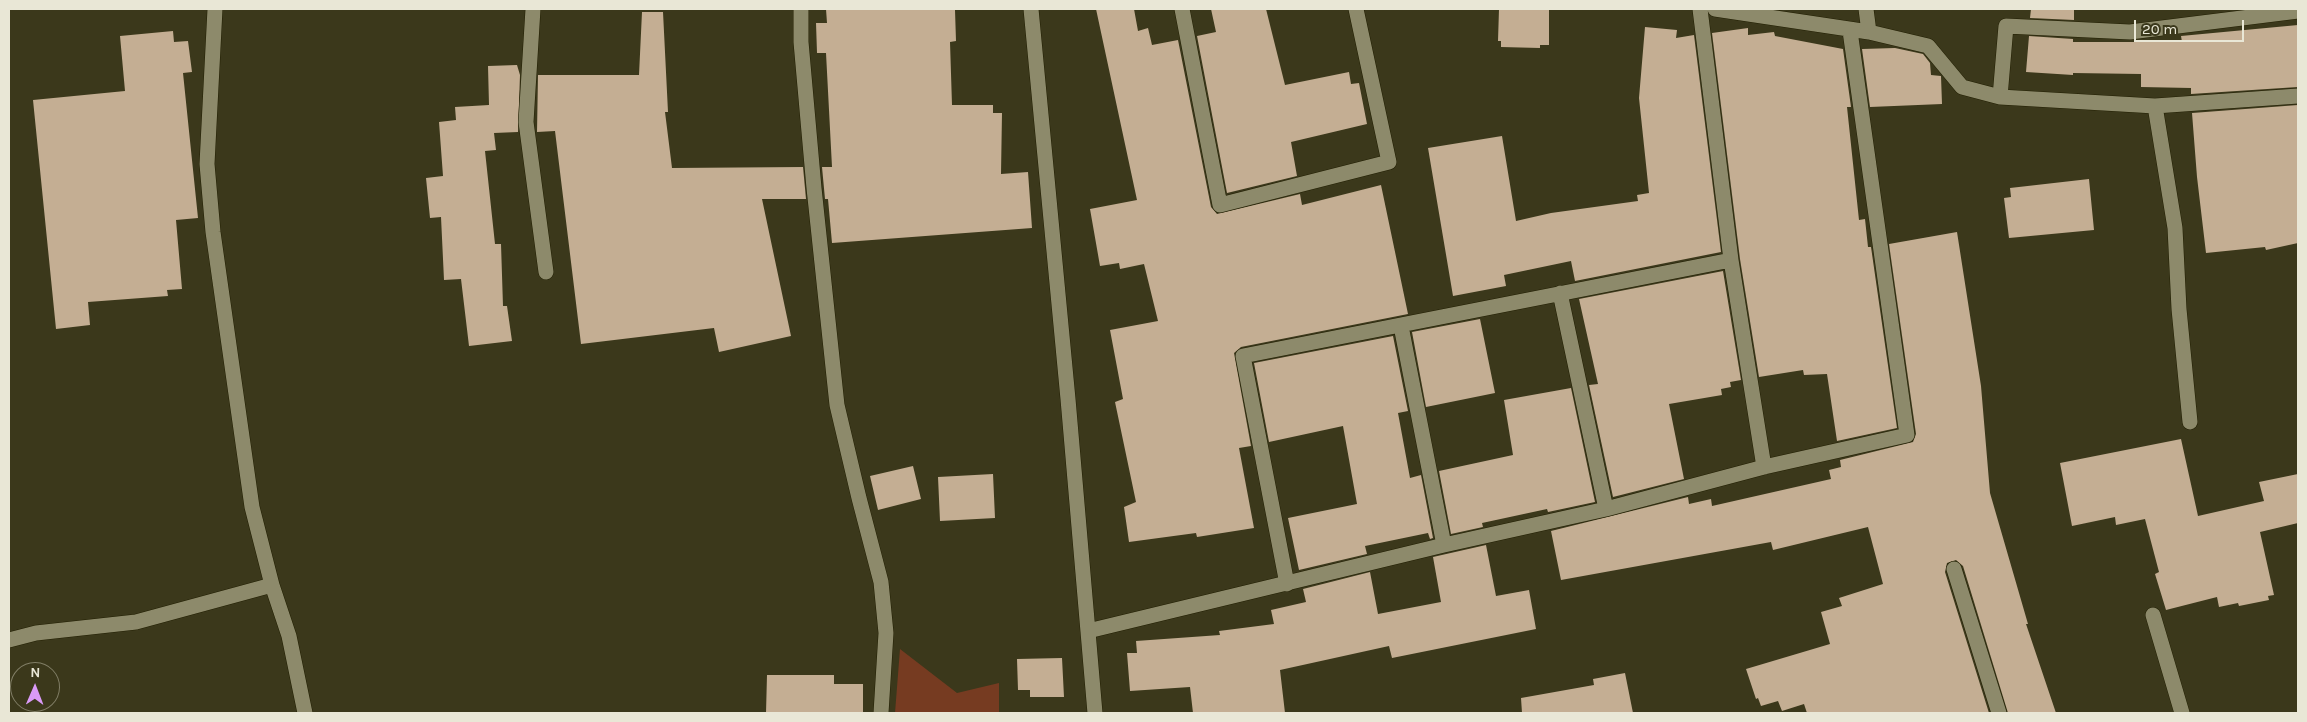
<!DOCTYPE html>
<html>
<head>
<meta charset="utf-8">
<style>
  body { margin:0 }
  #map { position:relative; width:2307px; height:722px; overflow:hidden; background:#3b381b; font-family:Karla,sans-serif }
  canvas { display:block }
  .frame { position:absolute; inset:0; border:10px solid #e9e7d6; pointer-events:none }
  .north { position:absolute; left:10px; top:662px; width:50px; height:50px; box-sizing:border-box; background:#3b381b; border:1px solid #817e66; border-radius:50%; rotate:1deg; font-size:14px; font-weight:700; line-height:20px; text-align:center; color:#e9e7d6 }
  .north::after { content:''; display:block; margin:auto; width:18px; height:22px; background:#da9af7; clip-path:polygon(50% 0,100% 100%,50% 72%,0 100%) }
  .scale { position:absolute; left:2134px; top:20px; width:110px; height:22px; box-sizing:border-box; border:2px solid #e9e7d6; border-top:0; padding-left:6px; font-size:15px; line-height:18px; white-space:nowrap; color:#e9e7d6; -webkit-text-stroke:4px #3b381b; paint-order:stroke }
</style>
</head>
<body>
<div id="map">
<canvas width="2307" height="722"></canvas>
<div class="frame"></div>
<div class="north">N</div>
<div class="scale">20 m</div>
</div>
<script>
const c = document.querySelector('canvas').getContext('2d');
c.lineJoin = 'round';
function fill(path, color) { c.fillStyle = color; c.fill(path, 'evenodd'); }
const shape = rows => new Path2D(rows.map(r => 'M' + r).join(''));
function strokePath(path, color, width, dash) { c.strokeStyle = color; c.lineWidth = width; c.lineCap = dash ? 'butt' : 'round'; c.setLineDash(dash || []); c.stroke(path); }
fill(shape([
  [900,649,957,693,999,683,999,713,895,713]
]), '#763b21');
fill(shape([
  [826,9,955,10,956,41,950,42,952,105,993,105,993,113,1002,113,1001,174,1028,172,1032,228,832,243,828,199,825,199,822,167,832,167,826,53,817,53,816,23,827,23],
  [1096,9,1134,9,1138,31,1148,28,1152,45,1178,40,1211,207,1217,214,1300,194,1302,205,1381,185,1408,314,1241,347,1234,353,1251,446,1239,448,1254,528,1197,537,1196,533,1129,542,1124,507,1136,502,1115,402,1123,399,1110,330,1158,321,1144,264,1120,269,1119,263,1100,266,1090,209,1137,200],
  [1211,9,1266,9,1285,85,1349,72,1351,84,1359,83,1367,124,1291,142,1297,176,1227,193,1197,36,1216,32],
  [1499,9,1549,9,1549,45,1540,45,1540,48,1501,47,1501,41,1498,41],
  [2031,9,2074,9,2074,20,2030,18],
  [642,12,663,12,668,112,665,112,672,168,803,167,806,199,762,199,791,336,719,352,714,328,581,344,555,131,537,132,538,75,639,75],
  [2298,25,2298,87,2191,94,2191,88,2141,87,2141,74,2073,73,2073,75,2026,72,2029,36,2073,39,2073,42,2182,42,2181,36],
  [1645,27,1677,30,1676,38,1694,35,1721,252,1575,281,1571,261,1504,275,1506,286,1453,296,1428,148,1502,136,1516,221,1551,213,1638,201,1637,195,1649,193,1639,98],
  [1748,28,1748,35,1774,32,1775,36,1843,49,1851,107,1847,107,1859,220,1865,219,1868,247,1871,247,1897,428,1837,441,1827,374,1804,375,1803,370,1759,377,1740,259,1712,33],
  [173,31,174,42,188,41,192,72,183,73,198,218,176,220,182,289,167,290,168,296,88,302,90,325,56,329,33,100,125,91,120,36],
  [1895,48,1923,54,1930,63,1931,75,1941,76,1942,104,1870,107,1862,49],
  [517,65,520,75,518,132,494,133,496,150,485,151,495,244,501,244,503,306,507,306,512,341,469,346,461,279,444,280,441,217,430,218,426,178,443,176,439,122,456,120,455,107,489,105,488,66],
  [2298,105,2298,243,2266,250,2265,247,2206,253,2197,177,2192,113],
  [2089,179,2094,230,2009,238,2004,198,2011,197,2010,188],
  [1957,232,1981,386,1990,493,2028,624,2026,624,2056,713,2008,713,1963,566,1956,560,1947,563,1945,572,1989,713,1807,713,1804,704,1782,711,1778,701,1761,706,1758,698,1756,699,1746,669,1830,644,1821,612,1842,606,1839,598,1883,584,1868,527,1773,550,1771,542,1561,580,1551,531,1688,497,1689,504,1711,499,1712,506,1831,479,1829,470,1841,467,1840,460,1913,442,1916,434,1889,244],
  [1723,271,1741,380,1730,382,1731,387,1721,389,1722,395,1669,404,1684,479,1613,497,1589,385,1598,384,1579,299],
  [1480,319,1495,393,1426,407,1412,332],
  [1393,336,1408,411,1398,413,1410,478,1421,475,1433,538,1430,539,1428,533,1365,546,1367,554,1299,570,1288,518,1357,504,1343,426,1269,442,1254,363],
  [1571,388,1595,502,1548,512,1547,509,1482,523,1483,527,1451,534,1439,471,1513,455,1504,400],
  [2181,439,2198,516,2264,501,2259,482,2298,474,2298,523,2260,532,2274,595,2268,596,2269,600,2239,606,2238,603,2219,607,2217,597,2166,610,2155,574,2159,572,2145,519,2116,525,2115,517,2072,526,2060,463],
  [913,466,921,499,878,510,870,476],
  [993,474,995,518,940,521,938,477],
  [1486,545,1496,596,1529,590,1536,629,1392,658,1389,646,1280,670,1285,713,1193,713,1190,687,1130,691,1127,653,1137,653,1136,641,1220,635,1219,631,1274,624,1271,610,1306,602,1303,589,1370,572,1378,614,1441,602,1433,557],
  [1062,658,1064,697,1030,697,1030,690,1018,690,1017,659],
  [1625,673,1633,713,1522,713,1521,698,1594,685,1593,679],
  [767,675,834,675,834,684,863,684,863,713,766,713]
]), '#c4ae93');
const minor = shape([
  [215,9,207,164,213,232,252,507,272,585,289,636,305,713],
  [533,9,526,122,546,272],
  [801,9,801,42,814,188,837,405,859,498,881,582,886,633,881,713],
  [1031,9,1068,399,1095,713],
  [1182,9,1220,205,1389,162,1356,9],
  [1700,9,1731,260,1764,467],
  [1715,9,1869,32,1928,46,1962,87,2000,97,2155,106,2298,96],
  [1866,9,1869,32],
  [2000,97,2006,26,2130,32,2298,11],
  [2155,106,2175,228,2179,309,2190,422],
  [1560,293,1606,509],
  [1401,326,1444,545],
  [1954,569,1999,713],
  [1287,584,1243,356,1731,260],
  [2153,615,2182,713],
  [1088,631,1444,545,1606,509,1764,467,1907,435,1850,31],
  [9,640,36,633,136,622,272,585]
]);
strokePath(minor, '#221f03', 16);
strokePath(minor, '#8d8a6b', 15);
</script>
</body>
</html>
